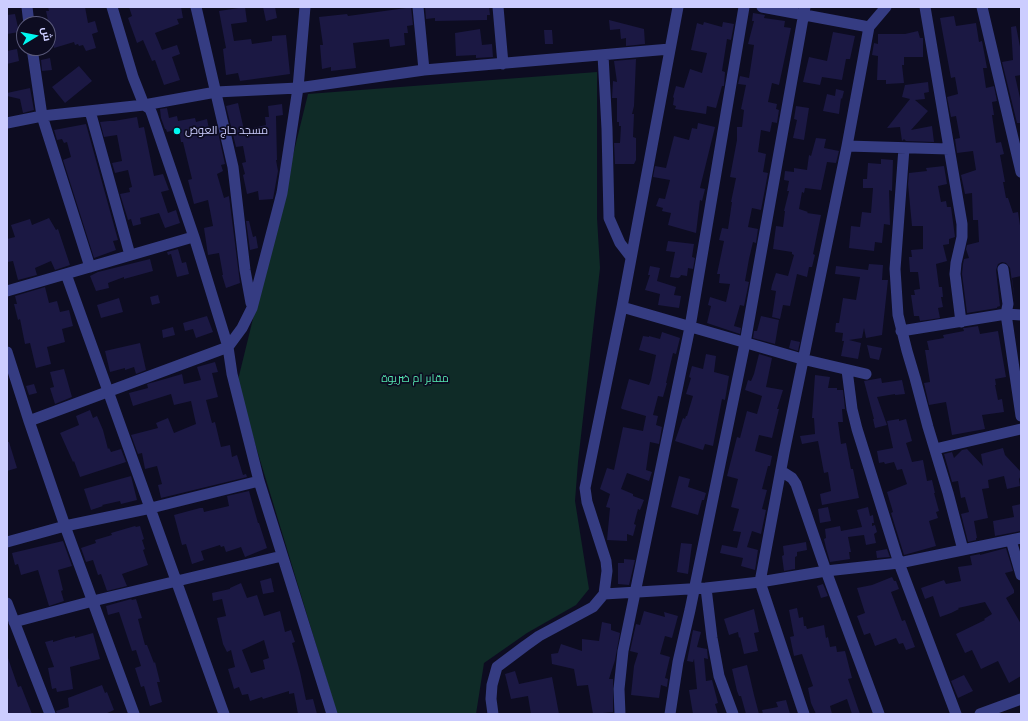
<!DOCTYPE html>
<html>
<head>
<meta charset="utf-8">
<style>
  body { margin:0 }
  #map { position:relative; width:1028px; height:721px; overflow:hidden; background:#0d0c21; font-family:Mulish,Cairo,sans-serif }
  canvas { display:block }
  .frame { position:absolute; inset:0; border:8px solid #cccdff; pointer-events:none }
  .north { position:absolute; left:16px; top:16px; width:40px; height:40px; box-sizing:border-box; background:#0d0c21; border:1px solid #59597a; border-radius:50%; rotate:80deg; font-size:11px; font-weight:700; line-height:16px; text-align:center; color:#cccdff }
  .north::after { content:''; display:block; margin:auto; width:14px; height:18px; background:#00f7f1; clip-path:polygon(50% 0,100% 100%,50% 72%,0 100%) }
</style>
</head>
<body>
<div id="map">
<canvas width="1028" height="721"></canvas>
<div class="frame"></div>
<div class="north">ش</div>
</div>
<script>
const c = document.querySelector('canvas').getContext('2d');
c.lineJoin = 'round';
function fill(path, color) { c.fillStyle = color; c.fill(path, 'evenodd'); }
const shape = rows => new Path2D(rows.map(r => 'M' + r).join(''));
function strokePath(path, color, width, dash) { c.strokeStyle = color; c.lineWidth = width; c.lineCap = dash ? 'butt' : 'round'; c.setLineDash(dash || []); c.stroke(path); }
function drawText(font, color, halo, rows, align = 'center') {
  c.font = font + ' Mulish,Cairo,sans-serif'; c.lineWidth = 3.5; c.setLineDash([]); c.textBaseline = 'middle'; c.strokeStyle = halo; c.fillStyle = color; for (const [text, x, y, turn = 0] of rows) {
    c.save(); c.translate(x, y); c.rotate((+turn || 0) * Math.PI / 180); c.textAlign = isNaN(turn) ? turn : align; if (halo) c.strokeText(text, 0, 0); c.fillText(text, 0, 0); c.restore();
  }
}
fill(shape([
  [597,72,597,218,600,268,578,462,575,501,589,589,576,605,527,633,484,663,476,714,337,714,237,384,308,94]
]), '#0f2b27');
fill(shape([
  [48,7,85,7,88,23,95,21,98,32,92,34,96,48,86,51,83,45,79,46,78,44,75,45,74,42,54,48,46,11,49,11],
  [129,7,181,7,183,18,177,19,179,24,155,33,162,50,177,45,180,54,172,57,180,80,164,85,155,60,152,61,143,40,137,43,128,18,132,16],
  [245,7,247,22,231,24,234,41,251,39,252,44,272,41,272,36,286,35,290,74,240,81,238,73,226,75,223,49,226,48,219,11],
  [263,7,275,7,277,18,266,21],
  [405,7,411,7,413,25,407,26,408,33,404,33,405,45,390,47,389,39,353,43,356,68,331,71,331,67,322,69,320,45,323,45,319,17,347,14,348,16,406,8],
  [425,7,458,7,458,8,468,7,489,7,490,15,487,15,487,20,435,21,435,18,426,19],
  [753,13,765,15,764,18,785,21,784,27,791,28,779,85,772,83,768,102,777,104,776,109,779,110,777,123,772,122,770,132,761,130,758,152,766,154,763,172,768,173,761,210,752,208,748,227,758,229,756,243,753,242,749,259,745,281,749,282,744,306,740,305,734,326,741,328,740,334,707,323,711,306,708,305,710,297,726,302,730,284,719,283,720,274,717,274,724,241,719,240,722,228,728,229,732,202,731,202,736,178,730,177,737,140,737,127,742,127,744,110,741,109,746,85,738,84,740,76,749,78,754,45,748,44,754,21,752,21],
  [15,14,19,32,7,34,7,15],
  [954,16,956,26,976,23,979,42,982,41,987,68,983,68,986,88,994,86,997,101,992,102,994,115,992,115,996,143,1001,142,1004,154,1000,155,1005,182,1003,182,1006,198,1008,198,1013,213,1018,212,1021,232,1021,276,1012,278,1015,302,1010,268,1006,263,1002,262,998,264,996,270,1000,306,997,307,997,308,967,313,962,274,963,264,964,259,969,258,966,249,967,245,979,242,978,220,973,220,972,193,965,194,961,175,976,170,973,151,957,153,955,139,960,138,956,116,951,117,947,97,958,94,955,77,951,78,940,18],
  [609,20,644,29,645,44,626,46,626,38,621,39,620,29,610,30],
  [704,22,722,27,723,22,734,24,731,40,727,39,722,71,725,72,724,86,722,86,716,108,707,106,706,114,675,109,676,106,673,105,674,98,673,97,676,86,684,88,690,69,702,73,707,53,691,50,697,23,703,25],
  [1016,26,1021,52,1021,75,1015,76,1020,98,1021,98,1021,123,1017,123,1002,62,1013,60,1011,27],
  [480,29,482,45,492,44,493,57,476,58,476,55,456,56,455,33],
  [544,30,552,30,553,44,545,44],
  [918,31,920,38,923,38,923,57,904,57,904,65,902,65,904,83,886,84,886,80,877,80,878,56,872,55,874,43,878,44,878,34,905,34],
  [833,32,855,36,850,59,846,59,842,80,822,77,820,85,803,82,809,57,827,61],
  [17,49,19,61,7,64,7,51],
  [50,58,52,70,42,71,41,60],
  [636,59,634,106,632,114,634,114,633,137,636,138,636,160,634,164,615,164,614,143,620,143,621,126,619,126,619,122,617,122,617,98,612,98,613,81,617,82,614,61],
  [79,66,92,81,65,103,52,87],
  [928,82,929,92,924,93,925,99,915,100,928,111,911,130,932,126,934,142,906,141,904,139,902,141,900,127,887,128,910,99,902,97,905,85],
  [30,88,34,110,23,113,20,99,7,96,7,93],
  [836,89,844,91,842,99,841,98,839,114,823,111,827,94,835,96],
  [238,103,244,130,266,125,265,117,269,117,268,106,282,104,283,115,276,116,277,160,276,160,278,171,273,199,259,200,258,191,247,194,243,175,245,174,242,163,246,162,243,146,236,147,226,106],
  [796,106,809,108,804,140,793,138,797,120,794,119],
  [167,108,169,118,177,116,178,121,195,118,196,122,207,119,210,134,218,132,225,164,221,165,223,171,217,174,224,198,229,196,240,283,226,288,222,275,223,275,219,253,208,255,204,228,213,226,208,200,194,204,188,180,192,179,183,142,181,142,179,129,167,132,166,129,165,129,161,118,160,109],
  [137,117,139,128,144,127,154,176,163,174,169,190,161,192,168,213,176,210,180,223,165,228,159,213,140,218,141,224,133,226,131,219,128,220,120,194,130,192,129,188,132,187,128,170,115,173,112,163,122,161,117,135,104,137,100,122,109,121,114,121],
  [698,123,715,127,700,188,705,189,702,201,700,200,696,233,668,225,671,213,662,211,663,208,656,206,659,198,665,199,670,180,653,177,655,166,666,168,674,136,689,140,692,128,697,129],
  [86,124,118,240,113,241,116,250,94,258,63,160,71,157,67,142,64,143,62,139,57,140,54,130],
  [816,138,826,139,824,148,839,151,836,163,827,162,821,190,805,188,804,193,802,192,799,209,808,212,807,213,821,215,813,254,815,255,812,267,809,267,807,277,797,274,790,306,783,305,780,319,772,317,776,291,771,290,772,285,776,273,788,276,794,255,792,254,792,252,773,249,776,226,783,227,785,211,784,211,789,191,787,191,789,181,784,180,785,171,794,172,794,168,807,170,809,155,811,156],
  [881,159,893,160,892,191,889,190,890,225,884,224,882,243,875,242,874,251,849,248,851,226,860,227,862,212,871,213,873,188,863,188,863,179,867,179,868,163,881,164],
  [944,166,947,184,938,186,941,202,946,201,947,207,951,207,955,237,949,239,949,244,943,245,947,261,936,264,939,287,942,287,943,297,941,297,943,307,938,308,940,318,920,321,919,316,914,316,911,295,915,295,914,290,920,289,918,272,910,272,909,257,912,257,911,250,923,249,923,226,912,226,908,184,909,173,927,171,926,168],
  [49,218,56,230,58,229,70,265,55,270,51,261,35,268,37,275,18,280,13,261,7,262,7,239,15,237,11,225,30,219,32,225],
  [246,221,249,221,253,237,256,236,258,248,250,250],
  [668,241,694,244,692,257,695,258,693,269,688,268,687,276,681,275,680,277,678,278,670,277,675,252,666,251],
  [178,249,182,263,186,262,189,274,177,277,171,254,168,255,167,252],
  [150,259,153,271,124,279,124,277,108,283,109,288,96,291,90,276,98,272],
  [869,264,883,265,882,280,888,280,882,335,866,338,864,328,862,338,849,340,861,343,858,359,841,356,844,341,842,341,843,333,835,332,836,323,839,323,843,298,856,300,860,277,835,274,836,266,868,270],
  [650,266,660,268,657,281,676,287,674,295,681,296,679,308,658,305,660,294,645,290,650,275,648,275],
  [45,287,49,303,57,301,60,312,69,310,73,326,62,329,65,342,47,347,51,364,36,368,30,343,25,344,20,319,18,320,14,304,17,304,15,296],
  [158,295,160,303,152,305,150,297],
  [119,298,123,312,101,318,97,305],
  [207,316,213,332,196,338,193,329,185,331,183,323],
  [761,316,779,320,775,344,753,338,754,331,757,331],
  [978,326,980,334,998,331,1006,377,995,379,996,385,995,385,998,400,1002,399,1004,412,982,415,985,429,952,435,946,402,929,405,924,383,930,382,925,350,929,350,927,341,944,338,943,335,964,331,963,328,965,328],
  [173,327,175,335,163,338,162,330],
  [662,332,680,338,676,354,673,353,666,383,667,383,663,397,658,396,653,415,658,416,656,425,662,427,659,444,650,442,646,470,652,472,649,481,627,473,621,489,633,494,633,496,644,500,640,510,638,509,634,524,636,525,633,536,627,534,627,541,607,540,610,508,606,507,610,494,600,489,607,468,614,470,623,427,643,431,646,416,622,409,621,408,629,379,649,385,651,380,656,355,639,350,643,336,649,337,649,336,660,339],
  [791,340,800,342,798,351,789,348],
  [140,343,146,370,136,374,134,367,125,370,125,368,110,372,105,351],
  [867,345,882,348,879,360,870,358],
  [706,354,716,356,714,372,729,376,725,400,722,399,713,446,705,444,703,450,675,441,683,418,685,419,686,416,687,416,693,396,686,394,691,378,689,377,692,366,703,369],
  [759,354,772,358,766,387,783,390,777,409,779,409,772,438,759,435,755,451,772,456,770,466,768,466,762,489,767,490,762,509,766,510,761,534,752,531,747,547,758,550,755,570,741,566,743,558,720,553,722,545,737,548,741,532,733,531,739,509,731,507,738,479,727,476,737,437,740,438,747,411,757,414,762,396,745,390,748,380,751,381,754,374],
  [215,362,218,372,212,373,218,397,206,400,212,423,215,422,221,447,230,445,232,457,237,455,243,475,246,474,247,477,161,498,158,485,162,484,157,466,145,469,142,453,138,454,131,435,158,428,156,423,168,418,174,433,196,424,191,401,174,405,171,394,133,406,129,393,148,388,147,384,158,381,182,374,184,384,201,380,197,367],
  [64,369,72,397,55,404,50,388,54,387,50,372],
  [815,375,830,377,828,388,837,388,837,390,843,390,845,409,842,409,843,422,838,422,841,444,846,443,851,469,853,469,859,498,822,505,820,494,831,491,828,472,824,473,818,441,802,444,800,436,815,434,814,418,812,418],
  [881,378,882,383,902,380,905,394,895,395,895,394,877,397,887,425,875,428,873,419,874,419,864,381],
  [34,384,37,393,29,395,26,386],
  [90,410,93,418,97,416,103,430,108,449,109,448,111,452,121,449,126,462,80,477,74,461,73,462,60,433,79,425,76,416],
  [899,419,899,421,906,419,912,441,906,443,912,462,923,460,927,481,932,480,935,493,934,493,939,511,936,512,938,518,929,521,936,546,904,555,891,513,893,512,887,492,907,484,902,469,897,470,894,462,885,464,884,462,879,463,877,451,893,448,887,421],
  [7,442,9,442,17,468,7,471],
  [1003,448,1005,455,1021,472,1021,476,1019,479,1020,486,1007,489,1004,476,988,480,989,488,982,489,988,518,974,521,977,538,976,538,976,540,968,542,961,514,969,512,965,497,961,498,958,481,952,482,944,454,952,452,954,458,962,450,967,449,983,466,981,454],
  [131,476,137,500,121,504,120,501,102,505,103,506,91,510,84,489],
  [679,476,690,479,688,487,706,493,704,500,702,500,698,515,671,507],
  [249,491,258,523,259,523,267,548,245,557,241,547,226,552,224,546,221,547,220,545,201,551,204,560,192,564,186,544,182,545,174,515,200,508,203,508,204,512,229,506,227,496],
  [1021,504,1021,531,995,536,993,521,1014,517,1012,506],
  [828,507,831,521,820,523,818,509],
  [868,507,870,516,873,515,874,523,872,523,872,526,875,525,877,532,874,534,876,543,866,545,864,535,848,537,851,552,849,552,850,559,830,562,826,548,824,539,826,538,825,529,840,526,841,531,862,527,857,510],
  [135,526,136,527,140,526,144,539,142,540,145,549,143,550,148,565,122,574,127,586,107,591,101,574,98,575,93,560,86,562,81,548,96,543,95,540,112,535,111,533],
  [63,541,72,566,58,570,63,590,61,591,64,601,49,606,38,570,21,575,18,564,15,565,12,553],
  [806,542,807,550,797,552,797,556,795,557,795,569,784,571,782,556,784,555,783,546],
  [681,543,692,544,688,574,677,572],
  [1006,548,1013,571,1005,573,1014,590,1014,593,1006,598,1021,624,1021,676,1009,683,998,661,981,669,972,650,965,653,956,634,985,620,984,619,992,614,985,602,958,608,959,609,951,613,940,617,933,596,925,599,921,588,944,580,946,584,961,581,958,567,972,565,970,556,980,554,980,555],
  [887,549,890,557,877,558,876,551],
  [624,559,635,560,629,585,618,584,618,563,624,563],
  [892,577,894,581,896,581,899,589,891,592,902,621,905,620,915,647,906,650,903,643,899,644,896,638,875,646,870,633,864,635,857,616,865,613,857,588,872,585],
  [271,578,274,592,263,594,260,581],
  [241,583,247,598,257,595,264,616,280,611,285,632,291,630,295,642,292,643,300,672,306,700,313,699,317,714,298,714,294,693,289,694,289,691,263,699,262,697,250,701,248,694,242,695,239,687,234,689,228,669,235,667,231,650,227,652,223,644,217,618,226,616,222,599,213,601,212,593,230,589,230,588],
  [264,640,269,658,263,660,265,669,251,673,242,650],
  [823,584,828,596,821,598,817,586],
  [131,599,132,600,136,599,142,618,138,619,145,645,147,645,154,663,155,662,160,682,157,682,162,702,150,706,144,686,141,687,135,668,141,666,136,650,132,651,119,612,108,615,106,606],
  [797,608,799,618,803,617,804,626,806,626,807,629,824,625,826,638,828,637,830,647,836,646,837,652,845,651,852,678,848,679,860,714,852,714,847,699,830,706,832,714,816,714,811,703,808,688,813,686,802,654,794,656,790,637,794,636,789,610],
  [754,609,759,632,754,633,758,651,744,654,740,637,739,638,738,632,729,635,724,619],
  [644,611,665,617,664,612,678,616,672,638,665,636,660,654,670,657,665,678,668,679,667,687,661,685,659,698,631,695,634,666,638,653,630,651,636,624,640,625],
  [602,622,611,624,611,630,620,633,615,660,609,679,613,679,613,712,593,714,588,685,577,686,574,669,552,664,551,654,558,653,561,644,582,651,582,639,599,641],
  [693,630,701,632,697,647,707,649,708,659,704,658,706,681,712,680,718,703,715,704,718,714,693,714,689,690,697,689,694,659,693,662,687,661],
  [93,633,100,659,70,667,73,689,57,692,56,688,52,689,48,668,54,667,45,642,53,640,53,642,66,638,75,636,75,638],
  [7,658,8,658,18,687,21,686,32,714,7,714],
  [747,665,754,695,759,714,746,714,741,696,739,696,737,691,732,669],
  [515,671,519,684,552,677,559,714,531,714,528,696,511,699,505,674],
  [964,675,973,691,958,698,951,681],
  [102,685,105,693,107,692,114,710,105,714,57,714,56,711,69,707,68,698],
  [786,700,790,714,763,714,762,710,778,707,776,702]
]), '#1b1843');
strokePath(shape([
  [27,7,29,24],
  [112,7,133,77,144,105,150,109,152,114,195,240,228,347,232,374,259,481,332,714],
  [196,7,233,167,245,270,251,303],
  [418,7,424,70],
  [498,7,503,64],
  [762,7,869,27],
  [925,7,962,224,962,237,956,263,955,274,961,322],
  [982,7,1021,172],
  [32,48,42,116,90,267],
  [603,55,607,129,609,218,620,243,630,256],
  [90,111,130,255],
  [7,123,42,116,144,105,216,92,298,88,424,70,670,49],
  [847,146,949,149],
  [904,148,895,269,898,315,907,351,915,378,928,427,948,493,963,550],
  [1003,269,1008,304,1006,314,1021,416],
  [66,274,224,714],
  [7,291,193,237],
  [622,307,802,359,866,374],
  [901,331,1006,314,1021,315],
  [7,352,29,421,65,526,134,714],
  [847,370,852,409,857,429,899,563,956,714],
  [29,421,228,347,242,328,252,308,282,193,298,88,305,7],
  [935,449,1021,429],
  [781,471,792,478,796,484,826,571,879,714],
  [1011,540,1021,575],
  [7,542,65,526,151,508,259,481],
  [706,588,712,638,719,676,733,714],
  [604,594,706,588,760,582,826,571,899,563,1021,538],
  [7,603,50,714],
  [14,622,93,601,282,556],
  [493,714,491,699,492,685,497,667,525,646,539,636,593,607,604,594,607,571,606,561,587,502,585,488,622,307,678,7],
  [620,714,619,689,623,651,690,327,744,7],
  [670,714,678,662,690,610,745,343,805,7],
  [804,714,760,582,784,453,847,146,869,27,886,7],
  [980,714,1021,699]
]), '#353c82', 11);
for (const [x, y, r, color] of [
  [177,131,4,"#00f7f1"]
]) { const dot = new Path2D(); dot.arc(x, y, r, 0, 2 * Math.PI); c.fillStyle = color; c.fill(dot); strokePath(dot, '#0d0c21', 1.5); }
drawText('11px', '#cccdff', '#0d0c21', [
  ["مسجد حاج العوض",185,131]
], 'left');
drawText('11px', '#54e3ad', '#0d0c21', [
  ["مقابر ام ضريوة",415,379]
]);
</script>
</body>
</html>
